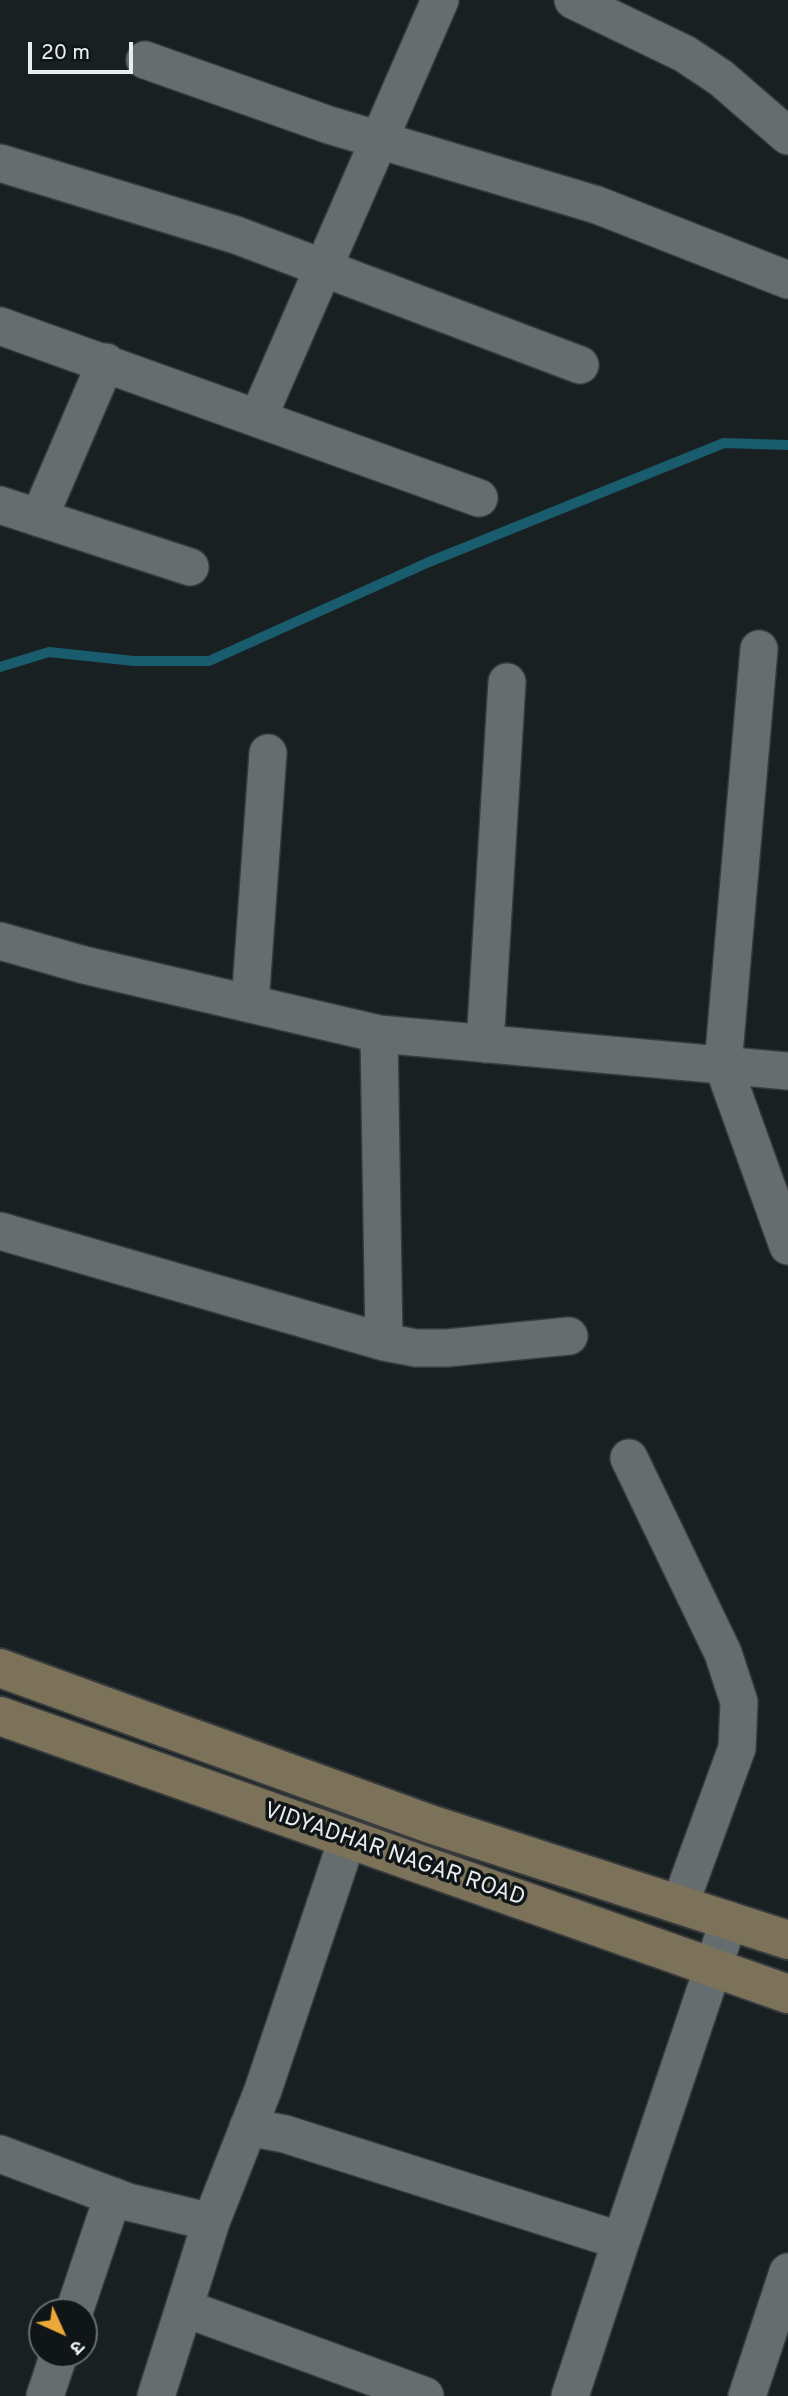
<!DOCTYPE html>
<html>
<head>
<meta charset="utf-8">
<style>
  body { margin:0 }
  #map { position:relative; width:788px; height:2396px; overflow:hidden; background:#192021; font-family:Overpass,"Noto Sans Devanagari",sans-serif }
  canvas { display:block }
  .north { position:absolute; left:28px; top:2298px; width:70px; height:70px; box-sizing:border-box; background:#101618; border:2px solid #676c6e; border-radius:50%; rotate:135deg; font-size:19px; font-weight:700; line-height:28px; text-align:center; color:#e9edef }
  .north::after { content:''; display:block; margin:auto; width:24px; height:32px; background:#eca93a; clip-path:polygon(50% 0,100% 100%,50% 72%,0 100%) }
  .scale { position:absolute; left:28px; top:42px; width:105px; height:32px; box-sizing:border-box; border:4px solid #e9edef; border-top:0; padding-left:9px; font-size:21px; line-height:24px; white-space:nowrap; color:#e9edef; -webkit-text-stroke:5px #101618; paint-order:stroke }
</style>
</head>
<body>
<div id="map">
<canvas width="788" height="2396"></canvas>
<div class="north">उ</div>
<div class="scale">20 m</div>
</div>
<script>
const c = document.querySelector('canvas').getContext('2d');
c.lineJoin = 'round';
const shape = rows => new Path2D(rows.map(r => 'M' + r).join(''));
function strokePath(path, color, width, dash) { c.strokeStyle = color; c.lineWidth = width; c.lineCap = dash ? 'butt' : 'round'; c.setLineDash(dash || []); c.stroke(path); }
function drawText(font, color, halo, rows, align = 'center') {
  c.font = font + ' Overpass,sans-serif'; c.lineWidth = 7; c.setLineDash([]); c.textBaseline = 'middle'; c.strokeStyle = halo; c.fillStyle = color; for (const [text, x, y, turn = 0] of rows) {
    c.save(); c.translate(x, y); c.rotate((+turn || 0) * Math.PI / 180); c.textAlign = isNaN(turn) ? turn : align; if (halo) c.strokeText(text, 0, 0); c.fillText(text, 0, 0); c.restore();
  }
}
strokePath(shape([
  [0,667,49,652,134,661,209,661,429,562,724,443,788,445]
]), '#195c6d', 10);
const minor = shape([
  [573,0,685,54,721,78,788,136],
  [145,60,329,125,597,205,788,280],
  [0,163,236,235,580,365],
  [0,326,479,498],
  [258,418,440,0],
  [0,505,190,567],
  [39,518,106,362],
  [759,649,723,1065,788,1246],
  [0,941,84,965,379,1034],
  [250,1004,268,753],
  [485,1044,507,682],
  [0,1231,384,1342,379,1034,788,1071],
  [384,1342,416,1348,447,1348,569,1336],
  [629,1458,723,1653,739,1702,737,1748,680,1904],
  [248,2127,285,2134,621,2241,729,1920],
  [0,2154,128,2202,211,2222,263,2090,347,1840],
  [211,2222,184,2308,425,2396],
  [74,2312,113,2196],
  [45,2396,59,2354],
  [156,2396,184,2308],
  [570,2396,621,2241],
  [747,2396,788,2272]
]);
const secondary = shape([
  [0,1668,430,1824,788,1940],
  [0,1716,788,1994]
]);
strokePath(minor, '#373b3d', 40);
strokePath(secondary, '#373b3d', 42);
strokePath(minor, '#666d6f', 37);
strokePath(secondary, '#7c7259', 38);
drawText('23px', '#e9edef', '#101618', [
  ["VIDYADHAR NAGAR ROAD",394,1856,19]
]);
</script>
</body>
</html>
